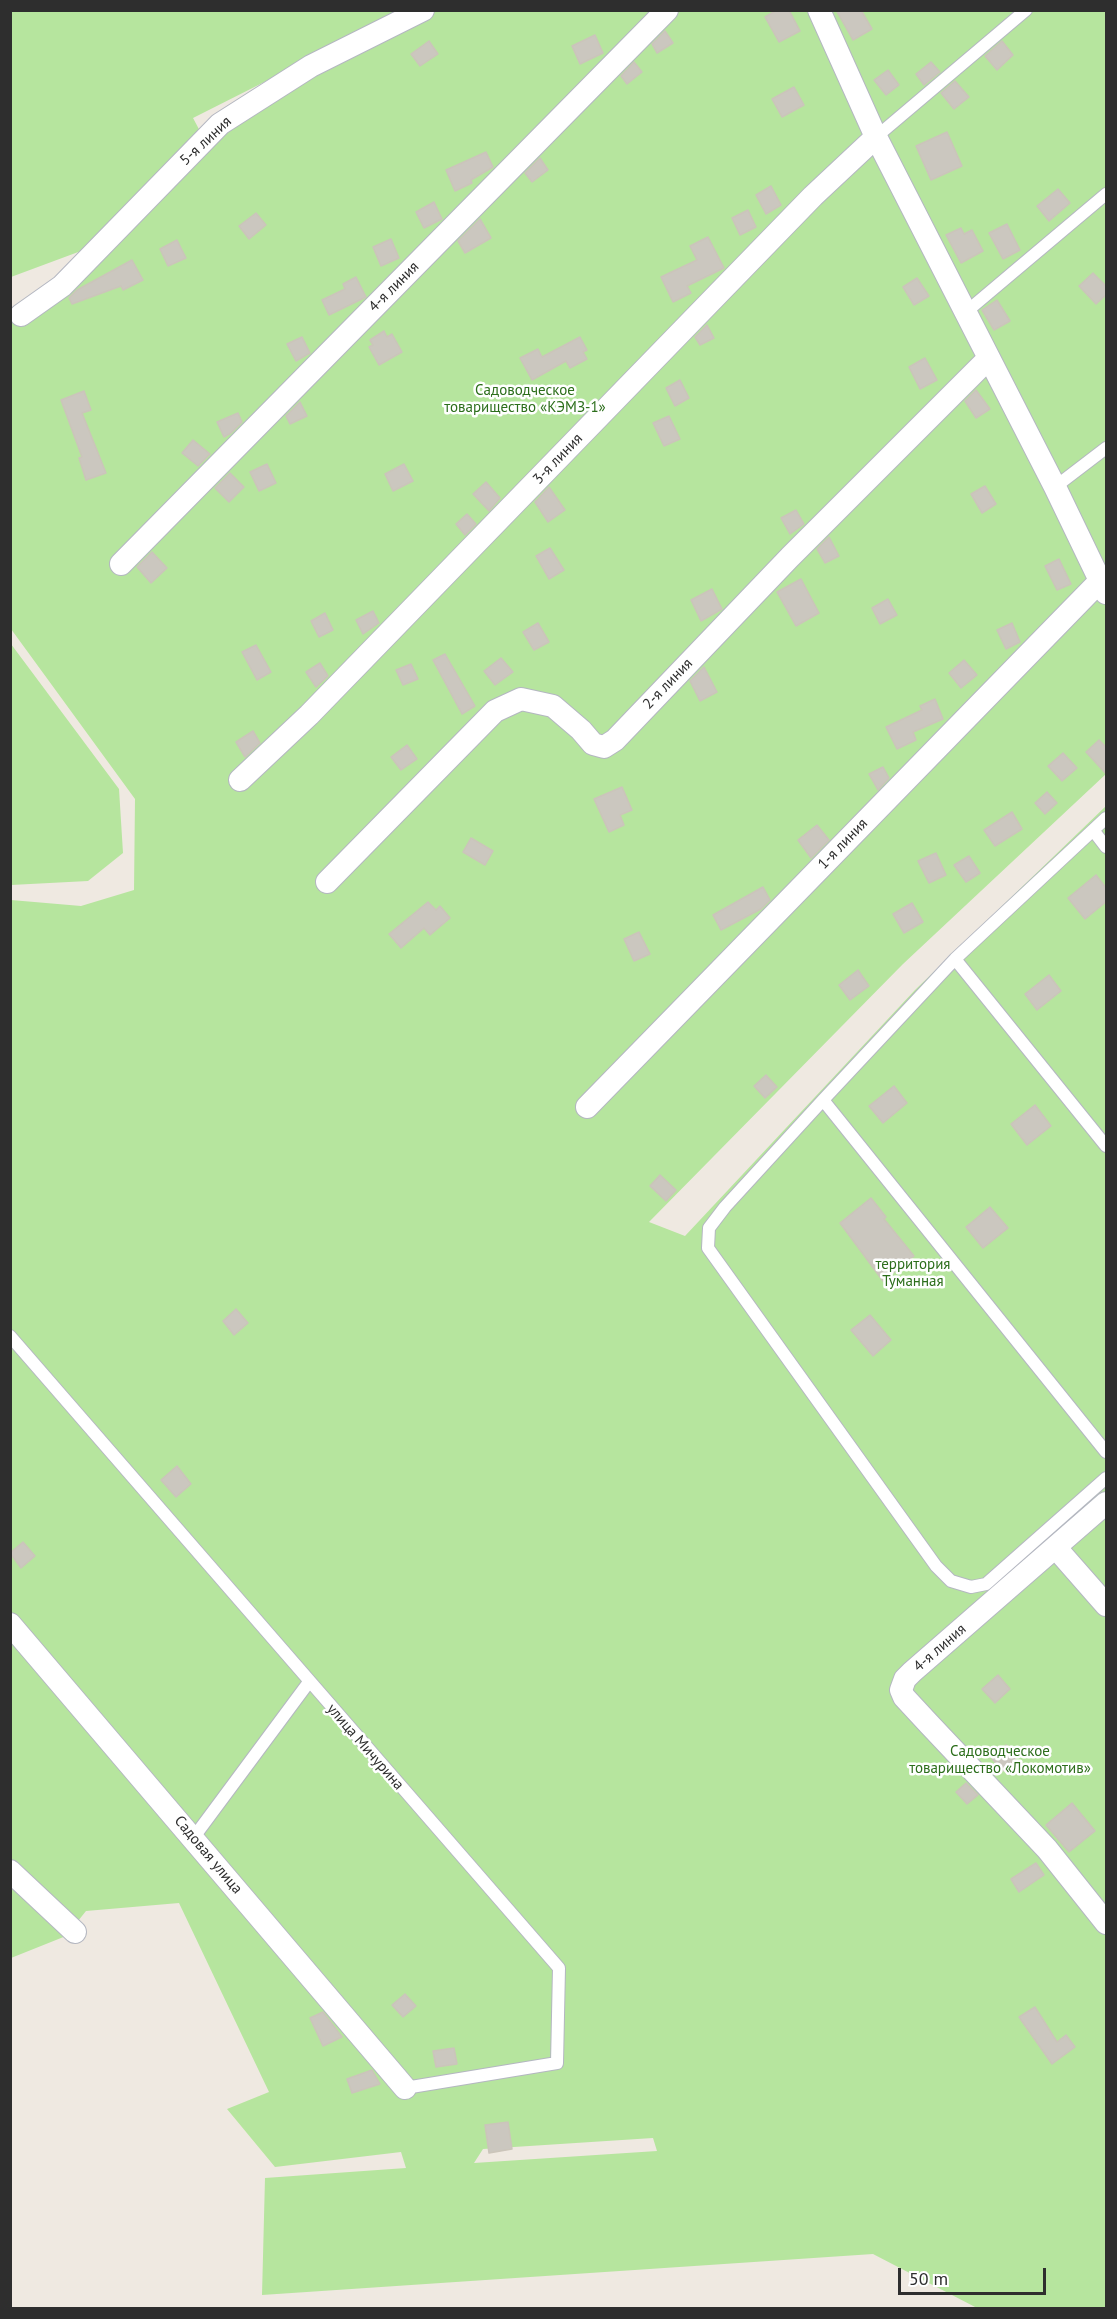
<!DOCTYPE html>
<html>
<head>
<meta charset="utf-8">
<style>
  body { margin:0 }
  #map { position:relative; width:1117px; height:2319px; overflow:hidden; background:#efe9e1; font-family:"PT Sans",sans-serif }
  canvas { display:block }
  .frame { position:absolute; inset:0; border:12px solid #2e2e2e; pointer-events:none }
  .scale { position:absolute; left:898px; top:2268px; width:148px; height:27px; box-sizing:border-box; border:3px solid #2e2e2e; border-top:0; padding-left:8px; font-size:18px; line-height:21px; white-space:nowrap; color:#2e2e2e; -webkit-text-stroke:4px #fff; paint-order:stroke }
</style>
</head>
<body>
<div id="map">
<canvas width="1117" height="2319"></canvas>
<div class="frame"></div>
<div class="scale">50 m</div>
</div>
<script>
const c = document.querySelector('canvas').getContext('2d');
c.lineJoin = 'round';
function fill(path, color) { c.fillStyle = color; c.fill(path, 'evenodd'); }
const shape = rows => new Path2D(rows.map(r => 'M' + r).join(''));
function strokePath(path, color, width, dash) { c.strokeStyle = color; c.lineWidth = width; c.lineCap = dash ? 'butt' : 'round'; c.setLineDash(dash || []); c.stroke(path); }
function drawText(font, color, halo, rows, align = 'center') {
  c.font = font + ' "PT Sans",sans-serif'; c.lineWidth = 5; c.setLineDash([]); c.textBaseline = 'middle'; c.strokeStyle = halo; c.fillStyle = color; for (const [text, x, y, turn = 0] of rows) {
    c.save(); c.translate(x, y); c.rotate((+turn || 0) * Math.PI / 180); c.textAlign = isNaN(turn) ? turn : align; if (halo) c.strokeText(text, 0, 0); c.fillText(text, 0, 0); c.restore();
  }
}
fill(shape([
  [11,11,405,11,193,118,201,133,89,248,11,277],
  [434,11,814,11,1106,605,1106,774,903,964,649,1222,685,1236,915,990,1106,806,1106,2308,977,2308,873,2254,262,2295,265,2178,406,2168,401,2152,275,2167,227,2109,269,2092,179,1903,86,1911,66,1936,11,1958,11,900,81,906,134,890,135,799,11,629,10,305,21,327,57,303,226,126],
  [653,2138,657,2151,474,2163,483,2149],
  [827,11,1019,11,955,69,877,127],
  [1033,11,1106,11,1106,580,883,137],
  [11,644,119,789,123,853,88,881,11,885]
]), '#b6e59e');
const building = shape([
  [777,10,789,10,800,31,779,42,765,17,777,10],
  [836,10,861,10,872,29,853,40,836,10],
  [665,31,673,43,657,53,652,44,665,31],
  [595,35,603,53,580,64,572,46,595,35],
  [429,41,438,54,420,66,411,54,429,41],
  [1002,41,1013,55,997,70,985,56,1002,41],
  [634,62,642,72,627,84,621,76,634,62],
  [931,62,940,72,924,85,916,74,931,62],
  [888,70,899,85,886,95,874,80,888,70],
  [955,81,969,97,954,109,941,93,955,81],
  [794,87,804,105,782,117,772,99,794,87],
  [947,132,962,166,931,180,916,146,947,132],
  [486,152,493,167,471,180,472,183,455,191,446,170,486,152],
  [540,158,548,170,532,182,525,173,540,158],
  [771,186,781,205,766,214,756,195,771,186],
  [1058,189,1070,203,1049,221,1037,206,1058,189],
  [434,202,442,219,424,228,416,212,434,202],
  [748,210,756,227,740,235,732,218,748,210],
  [256,213,266,225,249,239,239,226,256,213],
  [480,219,491,238,465,253,458,241,480,219],
  [1007,224,1020,250,1003,259,989,233,1007,224],
  [961,228,964,234,972,230,983,251,961,263,946,235,961,228],
  [708,237,724,268,687,286,691,293,673,302,661,277,697,260,690,246,708,237],
  [391,239,399,258,381,266,373,247,391,239],
  [177,240,186,258,168,266,160,249,177,240],
  [132,260,143,280,123,290,121,286,72,304,69,298,77,290,132,260],
  [1093,273,1107,287,1107,294,1096,304,1079,286,1093,273],
  [356,277,366,297,329,315,322,300,345,289,343,284,356,277],
  [917,278,929,296,914,305,903,287,917,278],
  [997,300,1010,321,994,330,982,310,997,300],
  [707,325,714,338,700,345,695,337,707,325],
  [384,331,387,337,392,334,402,352,379,365,369,347,373,345,370,340,384,331],
  [302,337,310,353,296,361,287,344,302,337],
  [580,337,587,350,583,352,587,359,570,368,566,361,532,380,520,358,538,349,542,357,580,337],
  [925,358,937,380,920,389,909,367,925,358],
  [680,380,689,398,675,406,666,388,680,380],
  [976,390,990,409,976,418,965,401,976,390],
  [84,391,91,410,82,413,106,473,86,480,79,458,82,457,61,400,84,391],
  [300,402,307,416,290,424,286,416,300,402],
  [238,413,242,422,231,433,224,437,217,422,238,413],
  [669,416,680,439,664,446,653,423,669,416],
  [193,440,210,454,198,466,182,453,193,440],
  [267,464,276,483,259,491,250,472,267,464],
  [404,464,413,481,393,491,385,474,404,464],
  [230,473,244,487,229,502,215,488,230,473],
  [486,482,500,498,489,511,473,494,486,482],
  [985,486,996,504,982,513,971,494,985,486],
  [549,487,565,510,548,522,535,502,549,487],
  [796,510,804,524,790,534,781,518,796,510],
  [467,514,476,524,465,535,456,524,467,514],
  [829,537,839,556,825,563,817,549,829,537],
  [550,548,564,570,549,579,536,556,550,548],
  [152,552,167,568,151,583,137,567,152,552],
  [1059,559,1071,584,1057,590,1045,566,1059,559],
  [801,579,819,613,796,626,777,592,801,579],
  [712,589,722,609,701,621,691,600,712,589],
  [888,599,897,615,880,624,872,608,888,599],
  [373,611,379,623,363,634,356,620,373,611],
  [325,613,333,630,319,637,311,621,325,613],
  [538,623,549,642,534,650,523,632,538,623],
  [1012,623,1020,642,1006,649,997,630,1012,623],
  [256,645,271,672,257,680,242,652,256,645],
  [445,654,475,706,462,714,433,660,445,654],
  [501,658,513,672,495,685,484,671,501,658],
  [964,660,977,675,961,688,949,673,964,660],
  [320,663,328,676,316,687,306,672,320,663],
  [411,664,418,679,403,685,396,670,411,664],
  [704,667,717,692,700,701,690,681,704,667],
  [935,699,943,719,913,732,916,740,897,749,886,727,922,710,920,706,935,699],
  [253,731,260,743,245,757,236,742,253,731],
  [1099,740,1107,748,1107,775,1086,752,1099,740],
  [407,745,417,759,401,770,391,757,407,745],
  [1063,753,1077,768,1062,781,1048,766,1063,753],
  [883,767,889,778,878,790,869,774,883,767],
  [622,787,632,810,620,815,624,825,609,832,594,799,622,787],
  [1047,792,1057,803,1045,814,1035,803,1047,792],
  [1012,812,1022,829,995,846,984,830,1012,812],
  [817,825,829,840,811,858,798,840,817,825],
  [471,838,493,851,485,865,463,852,471,838],
  [936,853,946,875,929,883,918,861,936,853],
  [969,856,980,873,966,882,954,865,969,856],
  [1096,875,1107,889,1107,901,1085,919,1068,898,1096,875],
  [763,887,770,900,761,909,721,930,713,915,763,887],
  [428,902,436,910,440,906,450,918,430,935,424,928,401,948,389,934,428,902],
  [912,903,923,922,904,933,893,914,912,903],
  [639,932,650,954,634,961,624,939,639,932],
  [858,970,869,986,850,1000,839,985,858,970],
  [1049,975,1061,991,1037,1010,1025,994,1049,975],
  [766,1075,777,1087,765,1098,754,1086,766,1075],
  [894,1086,907,1103,883,1123,869,1106,894,1086],
  [1035,1105,1051,1126,1027,1145,1011,1124,1035,1105],
  [660,1175,676,1190,666,1201,650,1186,660,1175],
  [871,1198,886,1217,884,1219,914,1256,883,1281,840,1223,871,1198],
  [990,1207,1008,1228,983,1248,966,1227,990,1207],
  [236,1309,248,1323,234,1335,223,1321,236,1309],
  [870,1315,891,1340,873,1356,851,1330,870,1315],
  [177,1466,191,1484,176,1497,161,1480,177,1466],
  [23,1542,35,1556,21,1568,10,1553,23,1542],
  [998,1675,1010,1689,995,1703,982,1689,998,1675],
  [1006,1745,1017,1757,1004,1771,992,1759,1006,1745],
  [966,1783,978,1795,967,1804,956,1792,966,1783],
  [1072,1803,1095,1831,1069,1852,1046,1825,1072,1803],
  [1036,1863,1044,1875,1019,1892,1011,1879,1036,1863],
  [405,1994,416,2006,403,2017,392,2005,405,1994],
  [1035,2007,1057,2042,1066,2035,1075,2047,1052,2064,1019,2017,1035,2007],
  [323,2012,342,2037,323,2046,310,2018,323,2012],
  [454,2048,457,2064,436,2067,433,2051,454,2048],
  [372,2070,380,2084,352,2093,347,2079,372,2070],
  [508,2122,512,2149,489,2153,485,2125,508,2122]
]);
fill(building, '#cbc7bf');
strokePath(building, '#cbc5ba', 1.5);
const service = shape([
  [876,137,1026,10],
  [966,312,1106,194],
  [1055,487,1106,448],
  [1106,818,955,959,823,1100,725,1207,709,1228,708,1248,936,1566,951,1581,971,1587,986,1584,1106,1478],
  [1093,830,1106,847],
  [955,959,1106,1146],
  [823,1100,1106,1452],
  [10,1336,559,1968,557,2063,405,2088],
  [194,1837,309,1682]
]);
const minor = shape([
  [819,10,876,137,1055,487,1106,593],
  [21,315,62,286,220,124,311,66,423,10],
  [121,564,667,10],
  [240,780,309,715,813,196,876,137],
  [327,882,495,711,521,699,553,706,581,730,593,744,604,747,615,740,790,557,989,358],
  [587,1107,1100,581],
  [1106,1503,912,1672,905,1679,901,1690,904,1697,929,1724,1047,1849,1106,1923],
  [1056,1548,1106,1605],
  [10,1624,405,2088],
  [10,1871,75,1932]
]);
strokePath(service, '#b4b7c1', 14);
strokePath(minor, '#b4b7c1', 24);
strokePath(service, '#fff', 12);
strokePath(minor, '#fff', 22);
drawText('15px', '#2e2e2e', '#fff', [
  ["5-я линия",206,141,-43],
  ["4-я линия",394,287,-45],
  ["3-я линия",558,459,-46],
  ["2-я линия",668,684,-46],
  ["1-я линия",843,844,-46],
  ["4-я линия",940,1648,-41],
  ["улица Мичурина",365,1747,49],
  ["Садовая улица",208,1855,50]
]);
drawText('15px', '#2c6e1b', '#fff', [
  ["Садоводческое",525,391],
  ["товарищество «КЭМЗ-1»",525,408],
  ["территория",913,1265],
  ["Туманная",913,1282],
  ["Садоводческое",1000,1752],
  ["товарищество «Локомотив»",1000,1769]
]);
</script>
</body>
</html>
